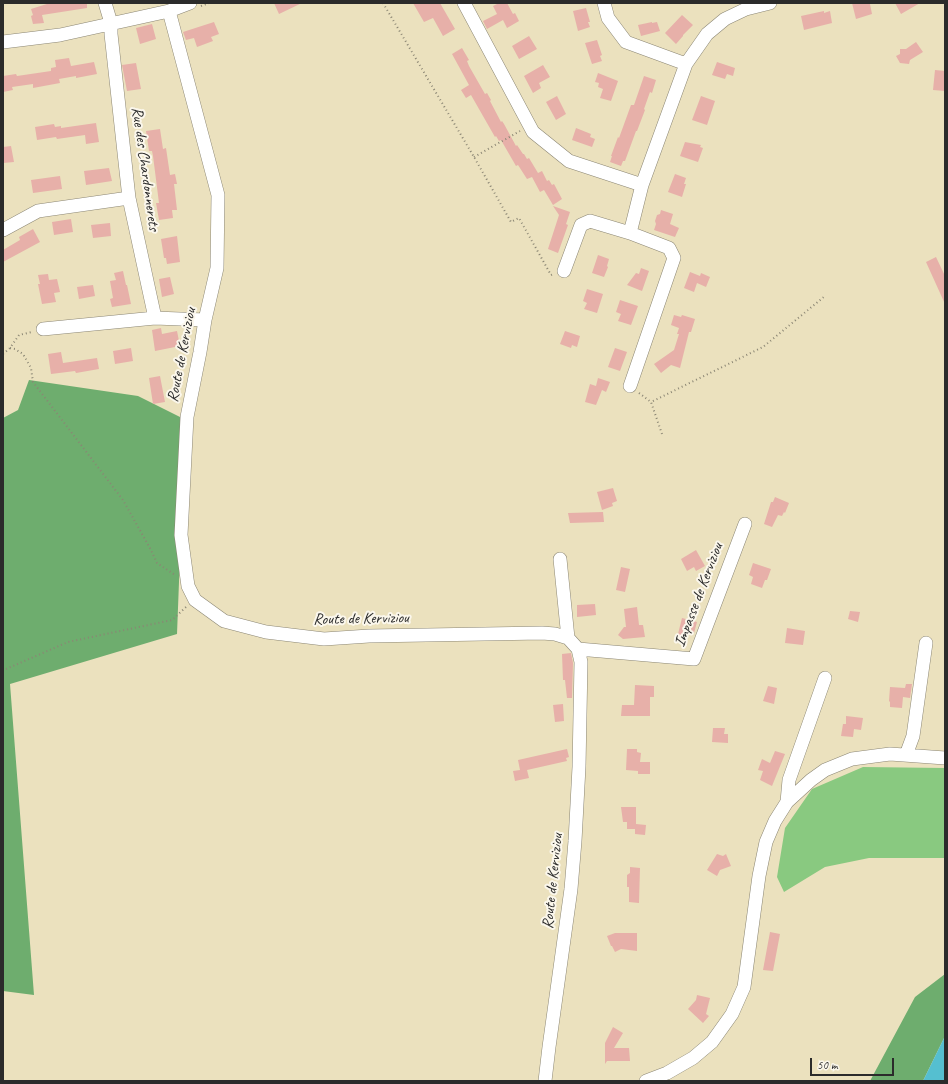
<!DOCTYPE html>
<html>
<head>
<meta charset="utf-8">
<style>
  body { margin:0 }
  #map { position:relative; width:948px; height:1084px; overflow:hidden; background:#ebe1be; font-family:Caveat,sans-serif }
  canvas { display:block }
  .frame { position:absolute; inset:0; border:4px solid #2b2b2b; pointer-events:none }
  .scale { position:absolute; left:810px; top:1058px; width:84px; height:18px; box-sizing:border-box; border:2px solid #2b2b2b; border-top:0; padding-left:5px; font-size:12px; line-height:14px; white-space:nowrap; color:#2b2b2b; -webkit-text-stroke:3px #fbf7ec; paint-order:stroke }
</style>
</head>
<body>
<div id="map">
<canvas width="948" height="1084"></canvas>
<div class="frame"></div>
<div class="scale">50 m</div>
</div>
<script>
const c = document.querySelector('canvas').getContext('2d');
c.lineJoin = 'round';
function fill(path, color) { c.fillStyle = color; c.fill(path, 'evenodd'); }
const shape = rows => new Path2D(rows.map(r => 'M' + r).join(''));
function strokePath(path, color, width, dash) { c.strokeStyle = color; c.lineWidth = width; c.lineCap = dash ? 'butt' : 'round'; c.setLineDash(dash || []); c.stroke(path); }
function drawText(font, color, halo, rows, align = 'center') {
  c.font = font + ' Caveat,sans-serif'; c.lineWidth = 4; c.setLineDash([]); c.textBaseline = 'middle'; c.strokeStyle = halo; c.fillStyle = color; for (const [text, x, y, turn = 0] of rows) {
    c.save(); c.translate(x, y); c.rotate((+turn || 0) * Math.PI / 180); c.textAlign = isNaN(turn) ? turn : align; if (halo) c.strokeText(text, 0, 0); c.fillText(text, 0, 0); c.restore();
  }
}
fill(shape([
  [863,767,945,768,945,858,869,858,825,867,784,892,777,877,785,828,812,789]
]), '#89c980');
fill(shape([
  [29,380,138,396,180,417,184,451,177,634,10,684,34,995,3,991,3,418,18,410],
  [945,974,945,1036,923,1081,870,1081,915,997]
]), '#6ead6e');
fill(shape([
  [945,1036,945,1081,923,1081]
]), '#55bfd0');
fill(shape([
  [50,3,87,3,87,8,42,15,44,23,33,24,31,16,33,15,31,9],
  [274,3,302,3,279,14],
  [413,3,440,3,455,29,443,36,433,18,424,22],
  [499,3,507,3,513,14,515,13,519,21,507,28,503,20,487,29,483,21,497,14,493,6],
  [852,3,870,4,872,14,856,19],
  [895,3,920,3,901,14],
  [586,8,590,22,588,22,590,27,578,31,573,11],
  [824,11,824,13,830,11,832,23,804,30,801,16],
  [682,15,693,25,683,35,683,36,676,44,665,33],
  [214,22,219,34,211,37,213,41,197,47,194,38,186,40,183,32],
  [652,22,652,23,657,22,660,31,641,36,638,25],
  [152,24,156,39,140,44,136,28],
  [529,36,537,49,519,59,512,46],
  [597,40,602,55,600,56,602,61,592,64,585,43],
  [916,42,923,52,910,60,909,64,900,63,896,56,900,54,900,49,906,49],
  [462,48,469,60,467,61,469,66,485,94,487,93,491,100,490,101,501,122,502,121,504,124,516,146,517,145,523,154,524,154,527,159,529,158,538,173,542,171,547,181,549,180,552,185,554,184,562,199,553,205,544,190,540,192,532,177,527,179,518,165,516,166,501,140,499,141,496,136,495,137,471,95,466,98,461,90,469,85,452,54],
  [69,58,71,66,94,62,97,74,76,78,76,76,59,79,60,83,33,88,33,84,12,87,13,90,3,92,3,76,16,74,17,76,51,71,51,68,56,67,55,60],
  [717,62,735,68,733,76,727,74,725,79,712,75],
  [136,63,141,89,127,91,122,65],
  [543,65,550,77,539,83,541,88,533,93,524,76],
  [935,70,945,71,945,91,933,90],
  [598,73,618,81,611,101,600,98,603,89,598,87,599,83,595,82],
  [644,76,656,80,652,93,650,92,644,109,645,110,637,131,636,131,625,161,623,161,621,166,610,162,612,156,611,156,618,137,619,138,631,105,634,105],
  [557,96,566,114,556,120,546,102],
  [701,96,715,101,707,125,692,120],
  [96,123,99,142,86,144,85,135,57,139,56,137,37,140,35,127,54,124,55,127,61,126,61,128],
  [576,128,591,134,590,137,595,139,592,147,572,140],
  [160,129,163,149,166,148,170,175,175,174,177,184,174,184,177,210,172,210,173,218,159,220,156,203,159,203,153,156,152,151,149,151,146,131],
  [685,142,701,145,700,147,703,148,698,162,680,156],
  [11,146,14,162,3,163,3,147],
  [109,168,112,181,86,185,84,171],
  [675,174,686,178,684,184,686,184,682,197,668,192],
  [60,176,62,189,33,193,31,180],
  [553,206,570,212,566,224,568,225,558,253,548,249,559,215],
  [661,210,673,214,670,224,679,228,675,237,654,230,656,224,655,221,657,215,660,214],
  [71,219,73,232,54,235,52,222],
  [110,223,111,236,93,238,91,225],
  [33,229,40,242,3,262,3,250,20,240,19,237],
  [177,236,180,262,167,264,166,258,164,258,161,239],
  [598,255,609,259,607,266,608,267,604,277,592,273],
  [936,257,945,276,945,304,926,262],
  [641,268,649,271,642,291,627,285,636,273,639,274],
  [123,271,126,285,127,285,131,304,112,307,110,299,113,298,110,281,116,280,114,273],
  [690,272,700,276,701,273,710,277,706,287,697,283,694,292,684,288],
  [48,274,49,280,57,279,60,292,54,293,56,302,42,304,38,284,40,284,38,275],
  [170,277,174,294,162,297,159,279],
  [93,285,95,296,79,299,77,287],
  [587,289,603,294,597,313,584,309,587,303,583,301],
  [620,300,638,306,631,325,618,321,621,314,616,312],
  [674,315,681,317,682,315,695,319,691,332,689,332,680,368,671,365,661,373,654,364,674,350,679,334,677,334,679,328,671,325],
  [161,328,162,334,177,331,180,346,155,351,152,330],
  [565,331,580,336,577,347,572,345,571,348,560,344],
  [131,348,133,361,115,364,113,351],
  [615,348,627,352,620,371,608,367],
  [61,352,63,363,97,358,99,369,76,373,75,371,51,374,48,354],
  [160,376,165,402,153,404,149,378],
  [598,378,610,382,606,392,602,390,596,405,585,402,590,384,596,386],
  [613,488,617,501,612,503,613,506,602,510,597,492],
  [775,497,789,503,785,513,784,512,782,516,778,515,772,527,764,524,771,502,773,502],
  [603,512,604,522,570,523,568,513],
  [696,550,705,566,696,571,694,567,687,571,681,559],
  [753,563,771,569,767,580,765,580,762,588,751,584,753,577,749,575],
  [621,567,630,569,625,592,616,590],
  [595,604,596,615,577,617,577,605],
  [637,607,639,625,643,625,645,637,623,639,618,635,624,627,626,627,624,609],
  [850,611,860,612,858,622,848,619],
  [682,618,697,622,694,633,687,631,685,640,677,638],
  [787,628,805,631,803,645,785,643],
  [571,653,573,663,572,698,567,698,565,680,563,680,562,654],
  [906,684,912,684,910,698,903,697,902,708,890,707,890,702,889,701,890,687,905,688],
  [635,685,654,686,654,697,650,697,650,716,621,716,622,705,634,705],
  [768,686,777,688,774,704,763,701],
  [563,704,564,721,555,722,553,705],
  [846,716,863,718,861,730,854,729,853,737,841,736,843,724,846,724],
  [713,728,725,728,724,734,728,734,728,743,712,742],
  [567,749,569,757,566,758,567,761,527,770,529,778,515,781,513,771,520,770,518,760],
  [627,749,637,749,637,752,641,753,640,762,650,762,650,774,638,774,638,771,626,770],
  [775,751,785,754,772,786,760,780,763,771,758,770,762,759,770,763],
  [621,807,636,807,636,824,646,825,645,835,635,834,635,829,627,829,627,822,623,822],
  [717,854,723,856,726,854,731,866,720,870,717,876,707,870],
  [630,867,640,868,639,903,629,902,629,887,627,887,627,875,630,873],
  [770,932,780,934,773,971,763,970],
  [615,933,637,933,637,951,621,949,615,952,612,946,611,946,607,936],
  [697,995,710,998,706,1014,709,1016,703,1023,688,1009,696,1000],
  [613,1027,623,1033,614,1048,629,1048,630,1061,607,1061,605,1064,605,1043]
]), '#e7b0a9');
const minor = shape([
  [105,3,111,23,111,34,129,198,155,318],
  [464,3,533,132,569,161,642,185,686,64,707,34,725,19,746,9,770,3],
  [604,3,608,18,626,42,686,64],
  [169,11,218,195,217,268,205,320,200,352,187,417,181,535,188,586,195,600,224,621,266,632,324,639,369,636,542,633,555,634,568,638,578,649,581,662,579,767,575,841,571,889,549,1047,545,1081],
  [3,42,60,35,169,11,190,3],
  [3,230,38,211,129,198],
  [630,233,642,185],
  [564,271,581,225,590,221,630,233,669,248,674,258,630,386],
  [43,329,155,318,205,320],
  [560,559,568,638],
  [578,649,694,659,745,524],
  [906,755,913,736,926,643],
  [787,802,789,780,825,678],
  [646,1081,667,1073,693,1058,712,1042,732,1014,744,987,759,876,766,842,775,821,787,802,811,780,825,770,852,759,890,754,945,758]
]);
strokePath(minor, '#8b8674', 14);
strokePath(shape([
  [383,3,474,157,511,222,519,218,551,275,553,274],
  [201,6,209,3],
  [474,157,520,131],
  [10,348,15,349,23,354,31,368,33,382,123,500,151,550,157,563,175,575],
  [3,354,10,348,19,335,32,332],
  [639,393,651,402],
  [662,434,651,402,763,347,825,296],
  [6,669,68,642,172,620,186,607]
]), '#8b8674', 2, [1, 3]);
strokePath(minor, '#fff', 13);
drawText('16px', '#2b2b2b', '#fbf7ec', [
  ["Rue des Chardonnerets",145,169,82],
  ["Route de Kerviziou",182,355,-79],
  ["Impasse de Kerviziou",699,595,-69],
  ["Route de Kerviziou",361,619,-1],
  ["Route de Kerviziou",553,881,-84]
]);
</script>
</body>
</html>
